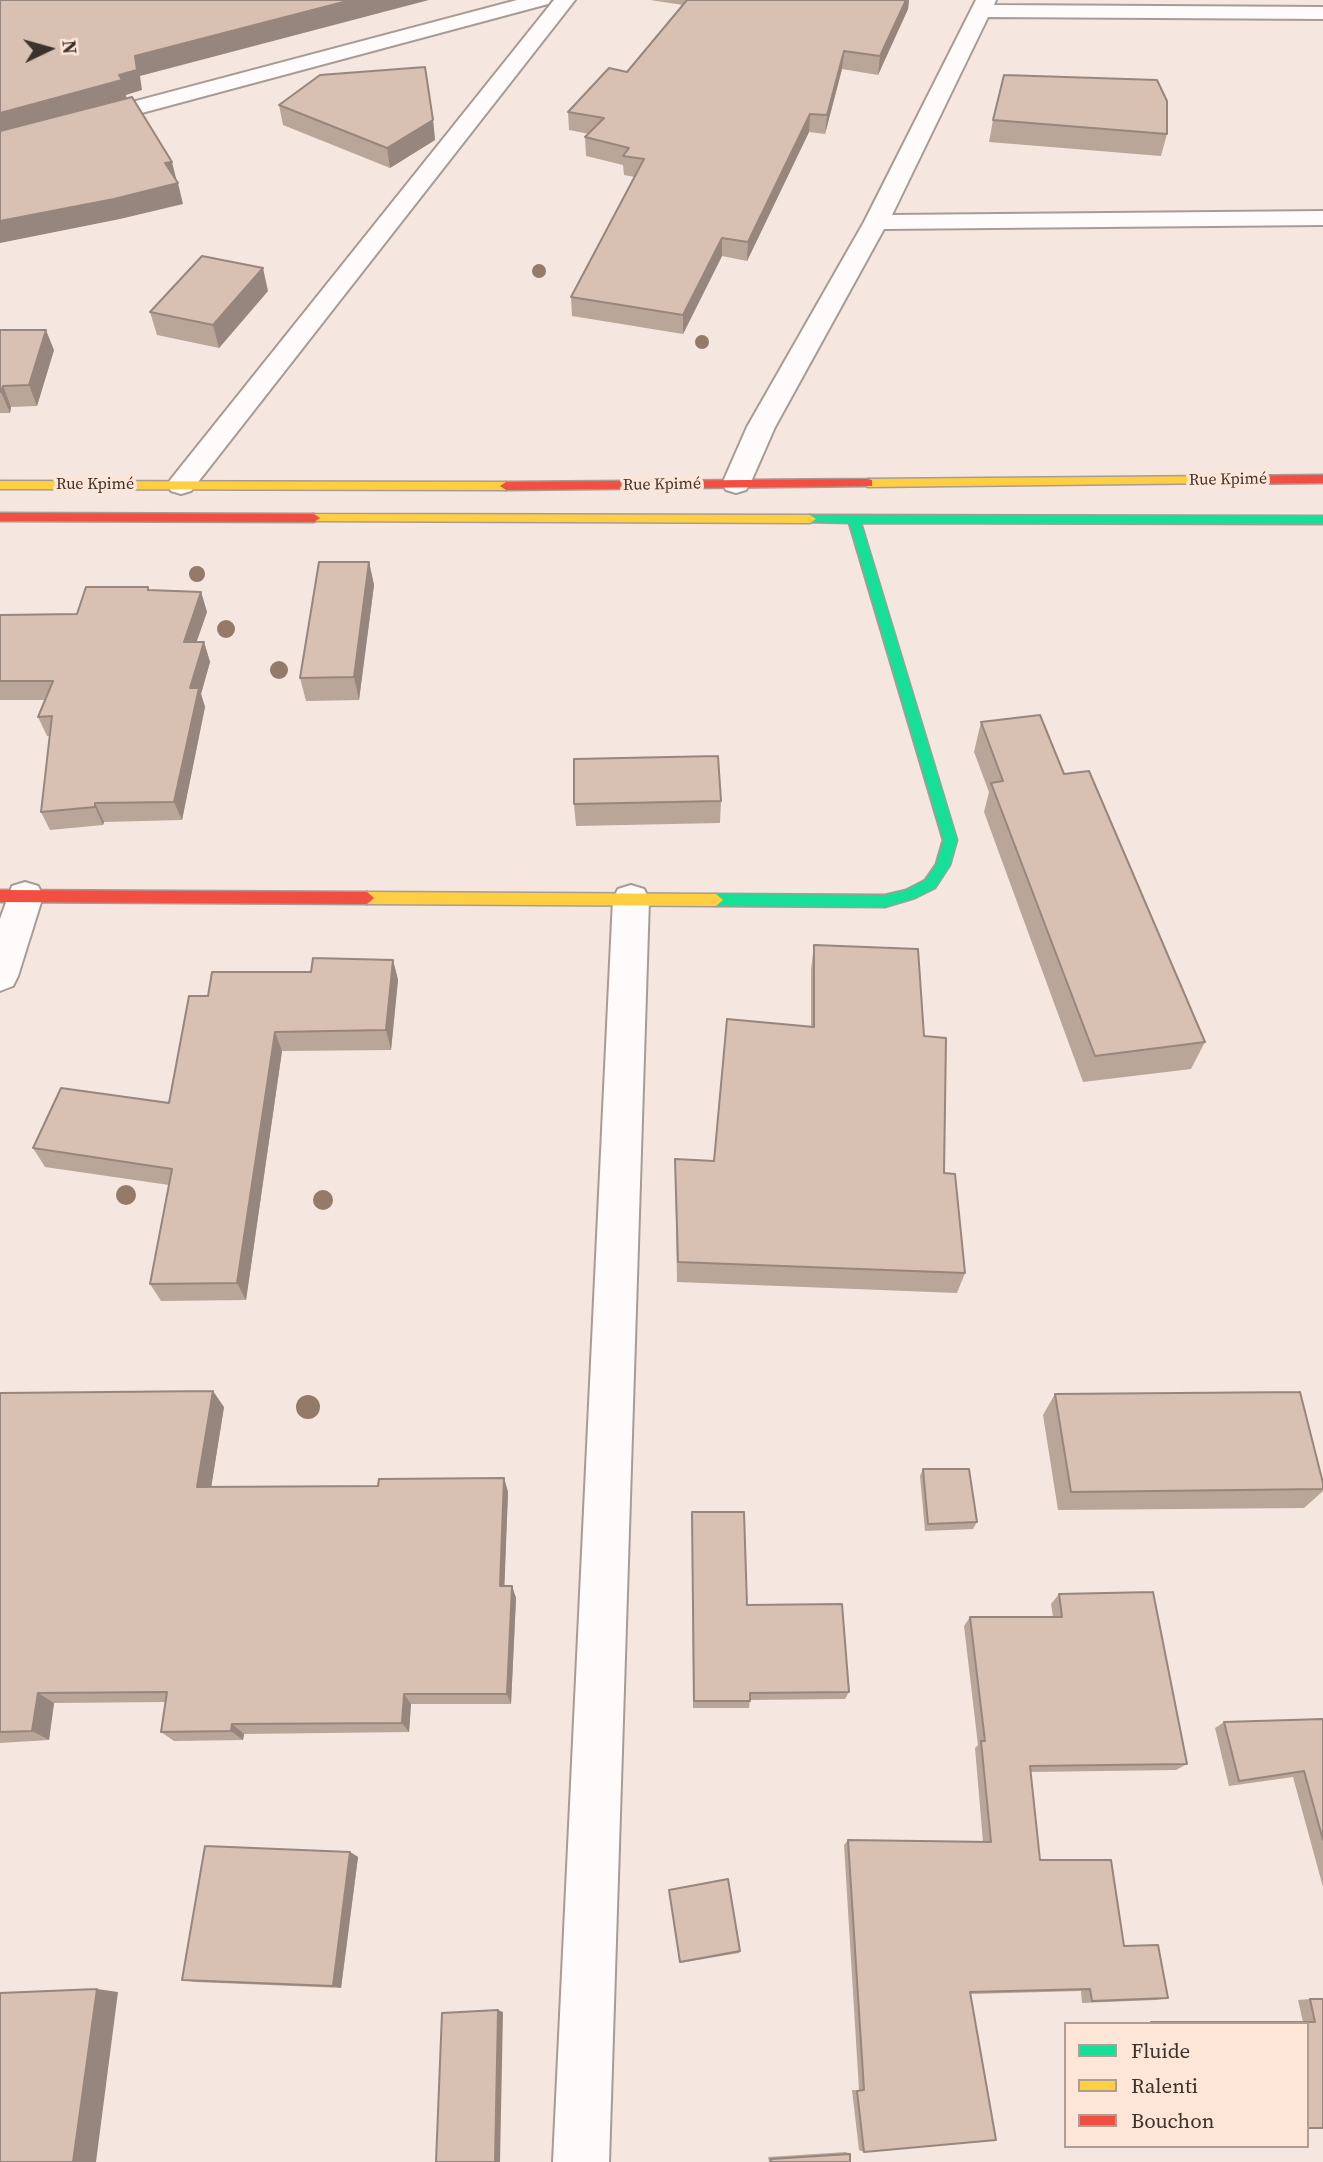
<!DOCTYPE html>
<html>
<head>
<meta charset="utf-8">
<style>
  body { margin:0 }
  #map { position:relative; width:1323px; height:2162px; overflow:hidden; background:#f5e7df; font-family:"Source Serif 4",serif }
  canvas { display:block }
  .legend { position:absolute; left:1064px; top:2022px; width:245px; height:126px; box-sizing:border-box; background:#fde5d7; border:2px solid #b09d92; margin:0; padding:9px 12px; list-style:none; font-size:21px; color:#3d322b }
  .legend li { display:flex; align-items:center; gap:14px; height:35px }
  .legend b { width:35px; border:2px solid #b09d92 }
  .north { position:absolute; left:14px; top:14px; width:70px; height:70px; -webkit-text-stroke:5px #fde5d7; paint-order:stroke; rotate:85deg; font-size:19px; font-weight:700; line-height:28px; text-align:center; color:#3d322b }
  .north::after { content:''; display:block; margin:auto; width:24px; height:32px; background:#3d322b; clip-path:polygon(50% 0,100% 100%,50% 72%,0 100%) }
</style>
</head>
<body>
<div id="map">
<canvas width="1323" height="2162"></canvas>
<ul class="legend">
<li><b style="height:9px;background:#16e098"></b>Fluide</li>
<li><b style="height:9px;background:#ffcf43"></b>Ralenti</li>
<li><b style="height:9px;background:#f24e42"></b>Bouchon</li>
</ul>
<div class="north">N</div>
</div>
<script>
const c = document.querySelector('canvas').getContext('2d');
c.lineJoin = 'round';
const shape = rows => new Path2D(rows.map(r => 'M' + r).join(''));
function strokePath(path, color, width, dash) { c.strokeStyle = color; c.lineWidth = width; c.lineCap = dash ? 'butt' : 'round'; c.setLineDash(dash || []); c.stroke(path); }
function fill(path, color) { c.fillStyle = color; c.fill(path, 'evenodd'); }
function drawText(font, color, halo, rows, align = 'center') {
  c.font = font + ' "Source Serif 4",serif'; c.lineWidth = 7; c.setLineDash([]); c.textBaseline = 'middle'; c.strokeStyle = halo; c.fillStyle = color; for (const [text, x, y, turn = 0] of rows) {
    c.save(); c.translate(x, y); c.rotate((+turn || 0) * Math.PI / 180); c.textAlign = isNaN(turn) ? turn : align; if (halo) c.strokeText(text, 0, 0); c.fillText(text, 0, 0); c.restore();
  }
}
const street = shape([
  [517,0,551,0,548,4,0,151,0,137,517,0],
  [554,0,575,0,191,491,181,494,171,491,167,485,171,479,554,0],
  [976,0,996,0,994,5,1323,7,1323,19,988,17,892,215,1323,211,1323,225,884,229,775,427,750,484,746,490,736,493,726,490,722,484,747,427,864,222,976,0],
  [25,882,38,886,43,896,18,976,13,986,0,991,0,919,12,886,25,882],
  [631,885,644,889,649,899,609,2162,553,2162,613,899,618,889,631,885]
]);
const fast = shape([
  [810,515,1323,516,1323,524,861,523,957,840,950,865,935,888,915,898,885,907,716,906,709,900,716,894,885,895,906,890,925,880,936,864,943,840,849,523,806,522,804,519,810,515]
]);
const slow = shape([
  [1221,476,1225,477,1225,483,868,487,862,483,868,479,1221,476],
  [0,481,506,482,512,486,506,490,0,489,0,481],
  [314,514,810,515,816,519,810,523,310,521,310,515,314,514],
  [367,892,716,894,723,900,716,906,367,904,360,898,367,892]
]);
const jam = shape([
  [1323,475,1323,483,1221,484,1215,480,1221,476,1323,475],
  [868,479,872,480,872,486,506,490,500,486,506,482,868,479],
  [0,513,314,514,320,518,314,522,0,521,0,513],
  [0,890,367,892,374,898,367,904,0,902,0,890]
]);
strokePath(street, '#a79c95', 4);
strokePath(fast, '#a79c95', 3);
strokePath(slow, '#a79c95', 3);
strokePath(jam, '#a79c95', 3);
fill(street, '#fefbfa');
fill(fast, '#16e098');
fill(slow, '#ffcf43');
fill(jam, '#f24e42');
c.fillStyle = '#937a69';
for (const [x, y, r] of [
  [539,271,7],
  [702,342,7],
  [197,574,8],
  [226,629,9],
  [279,670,9],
  [126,1195,10],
  [323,1200,10],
  [308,1407,12]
]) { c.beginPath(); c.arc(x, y, r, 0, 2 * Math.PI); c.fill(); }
fill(shape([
  [650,0,909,0,908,9,878,75,842,69,825,134,809,132,747,261,722,256,683,334,572,316,571,297,635,177,624,175,623,165,586,156,585,137,589,134,569,130,568,112,627,72,683,5],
  [279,105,433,120,435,140,390,168,283,125],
  [993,120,1167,134,1161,156,989,142],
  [268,291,219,348,157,335,150,312],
  [0,330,54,350,37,406,11,407,10,413,0,413],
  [369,562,374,585,359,700,306,701,300,678],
  [148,587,149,590,201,592,207,612,196,642,204,642,210,662,201,694,205,707,182,820,104,822,103,825,50,830,41,812,50,736,47,736,38,717,45,700,0,700,0,615,77,614],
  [981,722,1064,774,1205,1042,1191,1069,1083,1082,984,812,989,792,974,752],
  [721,801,720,823,576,826,574,804],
  [814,945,924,1036,944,1173,965,1273,957,1293,677,1282,675,1159,714,1161,811,1027,811,970],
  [393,960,398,980,391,1050,282,1051,246,1300,161,1301,150,1284,169,1185,45,1167,33,1148,169,1103,208,996,311,972],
  [0,1393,224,1407,211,1487,378,1486,504,1478,508,1492,504,1586,512,1586,516,1598,511,1704,411,1704,409,1732,244,1734,243,1740,174,1741,161,1732,166,1702,54,1703,49,1740,0,1743],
  [1055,1394,1323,1483,1323,1491,1304,1508,1058,1510,1043,1415],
  [923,1469,977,1522,973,1529,925,1531,920,1476],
  [692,1512,747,1605,849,1692,845,1699,750,1700,749,1708,693,1708],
  [1059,1594,1187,1764,1176,1770,1030,1772,1040,1860,1124,1946,1168,1998,1156,2000,1082,2003,1081,1991,971,1994,864,2152,859,2150,852,2090,859,2090,844,1845,848,1840,983,1842,975,1748,978,1745,964,1626,970,1617,1053,1617,1051,1604],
  [1323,1719,1323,1887,1293,1777,1229,1786,1215,1728,1224,1722],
  [350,1852,358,1857,341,1988,195,1982,182,1980],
  [669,1892,740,1951,739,1953,680,1963],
  [1310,1999,1323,1999,1323,2128,1307,2024,1142,2024,1142,2023,1151,2022,1303,2022,1298,2000],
  [846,2152,850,2154,850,2162,769,2162,768,2157]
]), '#baa599');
fill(shape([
  [351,0,429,0,140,76,142,90,126,95,127,101,0,135,0,113,119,75,135,56],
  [906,0,909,0,908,9,878,75,880,56],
  [844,51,842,69,825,134,827,115],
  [810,114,809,132,747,261,748,242],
  [433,120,435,140,390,168,387,148],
  [172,162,177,182,165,163],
  [178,183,183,204,120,219,0,243,0,221],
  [722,238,722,256,683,334,683,315],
  [263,268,268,291,219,348,213,325],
  [46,330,54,350,37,406,29,385],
  [3,386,11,407,10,413,1,392],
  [369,562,374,585,359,700,354,677],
  [201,592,207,612,190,661,184,642],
  [204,642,210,662,201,694,205,707,182,820,174,802,190,688],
  [95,803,104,822,103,825,95,807],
  [393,960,398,980,391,1050,386,1030],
  [275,1032,282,1051,246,1300,237,1283],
  [213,1391,224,1407,209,1501,197,1487],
  [504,1478,508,1492,504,1598,500,1586],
  [512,1586,516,1598,511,1704,507,1694],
  [38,1693,54,1703,49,1740,32,1731],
  [404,1694,411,1704,409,1732,402,1723],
  [232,1724,244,1734,243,1740,231,1731],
  [350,1852,358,1857,341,1988,333,1986],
  [97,1989,118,1992,96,2162,73,2162],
  [498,2010,503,2012,500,2162,495,2162]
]), '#97867d');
const building = shape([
  [0,0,351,0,135,56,137,70,119,75,122,80,0,113,0,0],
  [687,0,906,0,880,56,844,51,827,115,810,114,748,242,722,238,683,315,571,297,644,159,623,156,629,148,585,137,604,118,568,112,609,68,627,72,687,0],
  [425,67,433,120,387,148,279,105,320,75,425,67],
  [1004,75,1157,80,1167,101,1167,134,993,120,1004,75],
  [132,97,172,162,165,163,178,183,114,199,0,221,0,131,132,97],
  [202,256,263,268,213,325,150,312,202,256],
  [0,330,46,330,29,385,3,386,1,392,0,392,0,330],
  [319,562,369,562,354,677,300,678,319,562],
  [86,587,148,587,148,590,201,592,184,642,204,642,190,688,199,688,174,802,95,803,95,807,41,812,52,716,38,717,53,681,0,681,0,615,77,614,86,587],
  [1040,715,1064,774,1089,771,1205,1042,1095,1056,991,783,1003,781,981,722,1040,715],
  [718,756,721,801,574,804,574,759,718,756],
  [814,945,918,949,924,1036,946,1038,944,1173,955,1174,965,1273,678,1262,675,1159,714,1161,727,1019,814,1027,814,945],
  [313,958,393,960,386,1030,275,1032,237,1283,150,1284,172,1169,33,1148,61,1088,169,1103,189,996,208,996,212,972,311,972,313,958],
  [213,1391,197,1487,378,1486,379,1479,504,1478,500,1586,512,1586,507,1694,404,1694,402,1723,232,1724,231,1731,161,1732,167,1692,38,1693,32,1731,0,1732,0,1393,213,1391],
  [1300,1392,1323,1483,1323,1489,1071,1492,1055,1394,1300,1392],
  [923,1469,969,1469,977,1522,928,1524,923,1469],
  [692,1512,744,1512,747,1605,842,1604,849,1692,750,1693,750,1701,694,1701,692,1512],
  [1153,1592,1187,1764,1030,1766,1040,1860,1111,1860,1124,1946,1158,1945,1168,1998,1092,2001,1090,1989,970,1992,996,2140,864,2152,857,2091,864,2090,848,1840,991,1842,981,1741,985,1741,970,1617,1062,1617,1059,1594,1153,1592],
  [1323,1719,1323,1840,1304,1771,1239,1781,1224,1722,1323,1719],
  [205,1846,350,1852,333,1986,182,1980,205,1846],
  [728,1879,740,1951,680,1962,669,1890,728,1879],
  [97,1989,73,2162,0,2162,0,1993,97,1989],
  [1310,1999,1323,1999,1323,2128,1307,2128,1307,2024,1151,2024,1151,2022,1315,2022,1310,1999],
  [498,2010,495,2162,436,2162,442,2013,498,2010],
  [850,2154,850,2162,771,2162,771,2159,850,2154]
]);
fill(building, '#d8c0b2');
strokePath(building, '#97867d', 2);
drawText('16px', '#3d322b', '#fde5d7', [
  ["Rue Kpimé",1228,480,-1],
  ["Rue Kpimé",95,485],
  ["Rue Kpimé",662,485,-1]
]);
</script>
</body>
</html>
